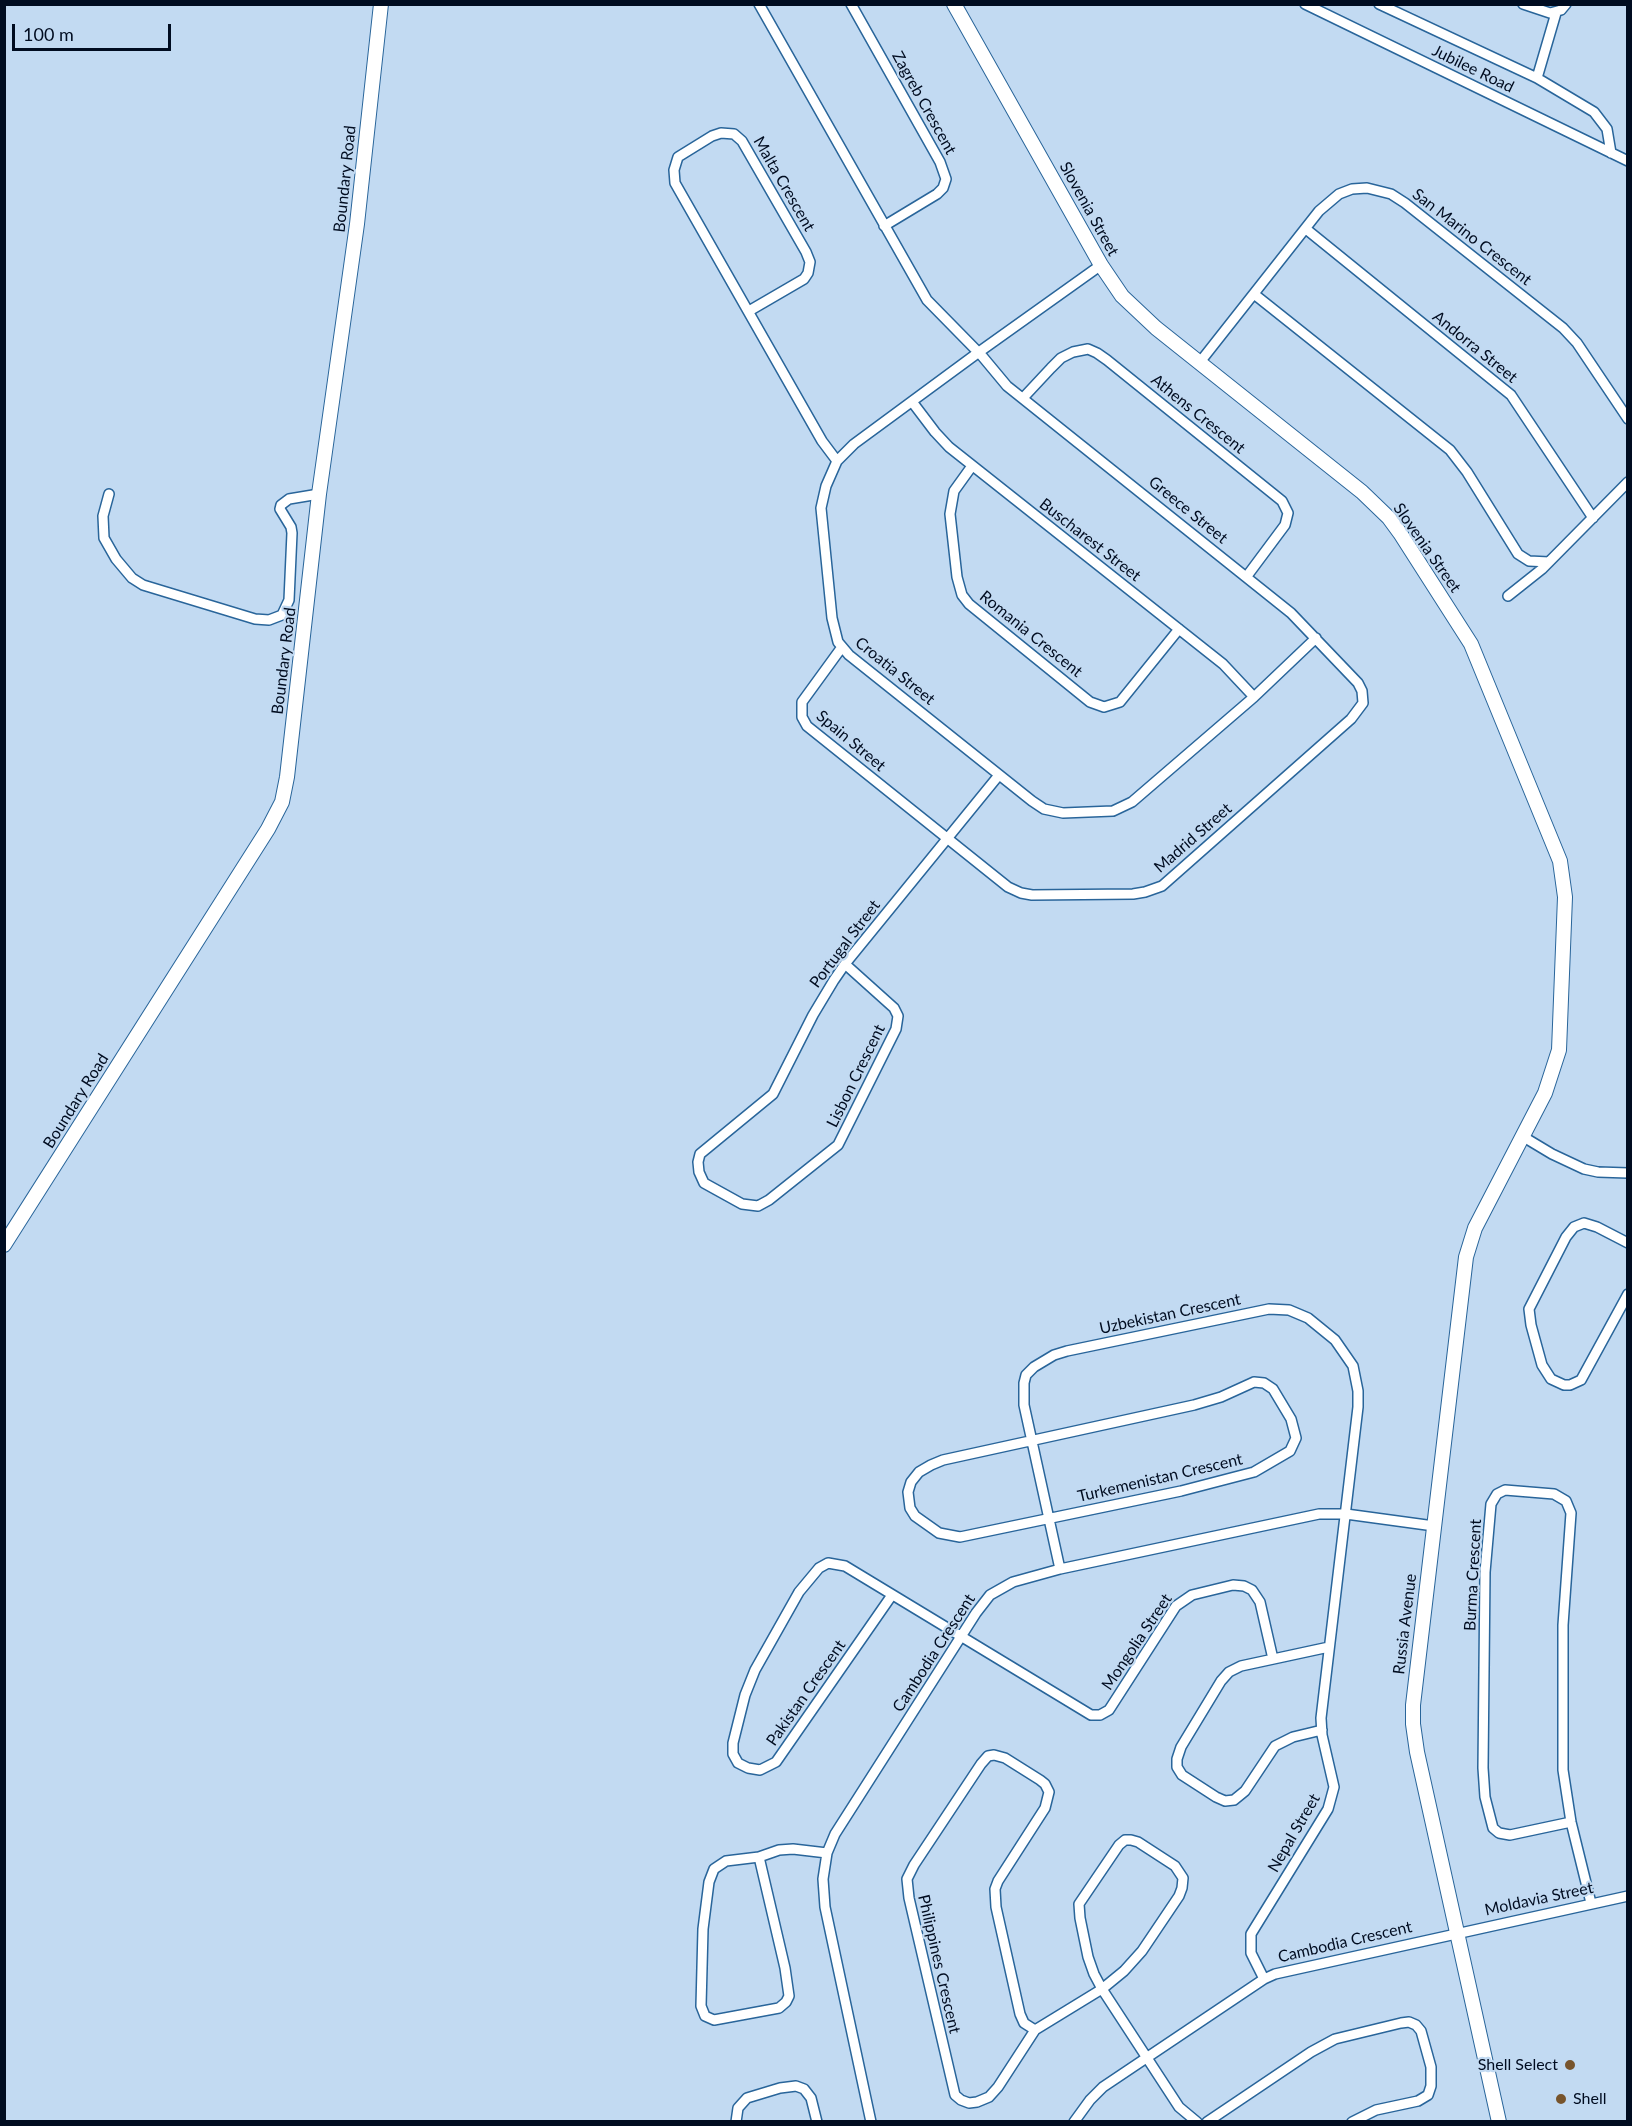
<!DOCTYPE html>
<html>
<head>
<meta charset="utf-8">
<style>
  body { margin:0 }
  #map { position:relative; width:1632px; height:2126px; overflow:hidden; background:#c2daf2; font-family:Lato,sans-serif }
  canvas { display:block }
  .frame { position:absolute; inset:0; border:6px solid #000c20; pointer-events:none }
  .scale { position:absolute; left:12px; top:24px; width:159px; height:27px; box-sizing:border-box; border:3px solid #000c20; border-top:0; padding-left:8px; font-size:18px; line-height:21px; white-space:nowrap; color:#000c20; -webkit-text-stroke:4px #c2daf2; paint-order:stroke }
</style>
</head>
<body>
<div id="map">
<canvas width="1632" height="2126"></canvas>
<div class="frame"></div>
<div class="scale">100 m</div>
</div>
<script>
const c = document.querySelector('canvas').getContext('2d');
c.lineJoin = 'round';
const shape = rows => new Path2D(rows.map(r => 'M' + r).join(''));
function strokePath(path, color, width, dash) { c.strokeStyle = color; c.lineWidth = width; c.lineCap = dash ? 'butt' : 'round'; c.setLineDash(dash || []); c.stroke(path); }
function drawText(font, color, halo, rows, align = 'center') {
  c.font = font + ' Lato,sans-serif'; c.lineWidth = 4.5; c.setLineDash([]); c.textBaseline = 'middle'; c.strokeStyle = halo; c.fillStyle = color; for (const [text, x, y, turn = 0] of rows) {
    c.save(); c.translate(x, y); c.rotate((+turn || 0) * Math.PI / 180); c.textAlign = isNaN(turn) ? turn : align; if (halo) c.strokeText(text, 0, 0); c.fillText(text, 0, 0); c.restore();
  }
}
const street = shape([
  [759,4,927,300,982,356,1007,386,1291,613,1358,683,1362,691,1363,703,1351,719,1162,886,1145,892,1133,894,1032,895,1021,893,1008,887,807,726,802,717,802,702,842,647],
  [851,4,940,162,946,179,943,188,937,194,884,226],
  [1305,4,1628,161],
  [1379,4,1537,78,1594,112,1607,129,1611,153],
  [1523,4,1550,13,1561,10,1566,4],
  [1537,78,1556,13],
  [1306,229,1511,395,1593,518],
  [1101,265,979,352,854,444,837,461,826,486,821,508,832,618,838,642,849,655,1032,801,1044,809,1063,813,1113,811,1132,802,1254,697,1316,638],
  [1254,294,1450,450,1467,472,1518,554,1529,561,1549,562],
  [749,311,804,279,808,273,810,262,806,252,742,141,734,134,721,133,712,136,678,157,674,170,675,183,822,441,837,461],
  [1200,362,1319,211,1339,194,1352,189,1367,188,1391,194,1405,203,1563,328,1577,343,1628,419],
  [1023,398,1051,368,1061,358,1073,352,1088,349,1097,353,1107,360,1282,501,1288,513,1285,525,1247,576],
  [913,403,935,432,949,447,1223,664,1254,697],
  [972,466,954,491,950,514,957,577,962,595,969,604,1090,702,1104,707,1120,702,1179,629],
  [109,494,103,516,104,538,116,559,132,578,143,585,255,619,269,620,282,615,289,600,292,533,291,527,280,509,281,505,289,499,319,494],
  [1508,596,1542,569,1628,482],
  [845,964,894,1008,898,1016,896,1029,838,1145,769,1200,758,1206,742,1204,704,1183,699,1172,698,1162,700,1154,773,1094,813,1015,834,980,845,964,999,775],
  [1522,1136,1552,1154,1584,1169,1598,1172,1628,1173],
  [1628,1243,1597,1227,1584,1223,1574,1227,1566,1237,1529,1309,1531,1325,1542,1365,1551,1379,1564,1385,1570,1385,1581,1380,1628,1294],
  [1254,1382,1264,1383,1273,1389,1291,1419,1296,1438,1290,1451,1254,1472,1181,1491,960,1537,939,1533,915,1516,910,1508,908,1492,911,1482,919,1472,931,1465,943,1460,1194,1405,1221,1397,1254,1382],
  [1060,1569,1024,1405,1024,1383,1026,1375,1034,1367,1054,1355,1067,1351,1269,1309,1289,1310,1308,1318,1335,1340,1353,1366,1358,1391,1358,1407,1321,1718,1322,1735,1334,1787,1328,1809,1251,1934,1251,1953,1264,1979],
  [892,1595,776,1762,760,1770,748,1768,738,1763,733,1754,733,1743,745,1695,755,1670,799,1592,819,1568,828,1563,845,1566,1091,1715,1100,1715,1109,1710,1176,1606,1192,1595,1233,1585,1244,1586,1252,1590,1260,1602,1273,1659],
  [1322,1730,1293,1737,1275,1746,1245,1791,1234,1800,1225,1801,1216,1797,1182,1775,1177,1767,1177,1759,1181,1747,1221,1681,1229,1672,1241,1666,1329,1647],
  [1571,1822,1510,1835,1499,1833,1493,1828,1485,1797,1483,1768,1485,1572,1491,1504,1497,1494,1505,1490,1554,1494,1566,1501,1571,1513,1563,1625,1563,1770,1571,1822,1591,1903],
  [759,1857,785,1968,789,1996,786,2002,779,2008,714,2020,705,2016,701,2006,703,1929,709,1882,714,1869,726,1861,759,1857,779,1850,793,1849,827,1853],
  [1035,2030,1024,2023,1020,2014,996,1907,995,1889,998,1881,1045,1808,1049,1792,1045,1784,1040,1780,1005,1758,994,1755,988,1756,981,1764,914,1865,907,1879,909,1898,955,2095,961,2100,969,2103,977,2102,989,2097,998,2087,1035,2030,1102,1989,1124,1971,1142,1951,1179,1896,1182,1888,1183,1878,1175,1866,1138,1842,1131,1840,1125,1840,1119,1845,1079,1904,1080,1918,1088,1957,1094,1974,1102,1989,1179,2107,1197,2122],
  [736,2122,738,2108,747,2098,780,2088,796,2086,804,2089,811,2098,817,2122],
  [871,2122,825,1907,823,1879,827,1853,835,1834,976,1613,990,1595,1013,1582,1060,1569,1319,1514,1346,1514,1434,1526],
  [1074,2122,1090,2100,1103,2087,1264,1979,1275,1974,1628,1896],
  [1207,2122,1311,2052,1335,2039,1401,2023,1409,2022,1416,2025,1421,2031,1431,2067,1431,2086,1428,2095,1418,2101,1376,2110,1352,2122]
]);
const secondary = shape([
  [954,4,1101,265,1122,296,1156,328,1362,492,1389,518,1400,533,1471,644,1560,861,1565,897,1559,1050,1545,1093,1475,1228,1466,1257,1413,1705,1413,1724,1417,1752,1499,2122],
  [4,1245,268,829,282,802,287,777,319,494,357,224,381,4]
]);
strokePath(street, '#29659a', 12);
strokePath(secondary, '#29659a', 16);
strokePath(street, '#fff', 9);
strokePath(secondary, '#fff', 14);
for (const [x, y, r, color] of [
  [1570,2065,6,"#77542c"],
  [1561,2099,6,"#77542c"]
]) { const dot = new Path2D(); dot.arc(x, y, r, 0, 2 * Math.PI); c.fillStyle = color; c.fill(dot); strokePath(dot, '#c2daf2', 2); }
drawText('16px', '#000c20', '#c2daf2', [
  ["Jubilee Road",1473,69,26],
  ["Zagreb Crescent",924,103,61],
  ["Boundary Road",345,179,-84],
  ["Malta Crescent",784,184,60],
  ["Slovenia Street",1089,209,61],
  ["San Marino Crescent",1472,237,38],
  ["Andorra Street",1475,347,39],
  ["Athens Crescent",1198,414,39],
  ["Greece Street",1188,510,39],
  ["Buscharest Street",1090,540,38],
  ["Slovenia Street",1427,548,55],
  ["Romania Crescent",1031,634,39],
  ["Boundary Road",284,661,-83],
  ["Croatia Street",895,671,39],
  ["Spain Street",851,741,40],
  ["Madrid Street",1193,838,-41],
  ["Portugal Street",845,944,-53],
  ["Lisbon Crescent",856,1076,-64],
  ["Boundary Road",76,1101,-58],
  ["Uzbekistan Crescent",1170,1314,-12],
  ["Turkemenistan Crescent",1160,1478,-13],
  ["Burma Crescent",1473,1575,-87],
  ["Russia Avenue",1405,1624,-83],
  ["Mongolia Street",1137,1642,-56],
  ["Cambodia Crescent",934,1653,-57],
  ["Pakistan Crescent",806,1693,-55],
  ["Nepal Street",1294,1833,-60],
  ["Moldavia Street",1539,1899,-12],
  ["Cambodia Crescent",1345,1942,-13],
  ["Philippines Crescent",939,1964,77]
]);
drawText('16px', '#000c20', '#c2daf2', [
  ["Shell Select",1558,2065],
  ["Shell",1573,2099,"left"]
], 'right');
</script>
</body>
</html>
